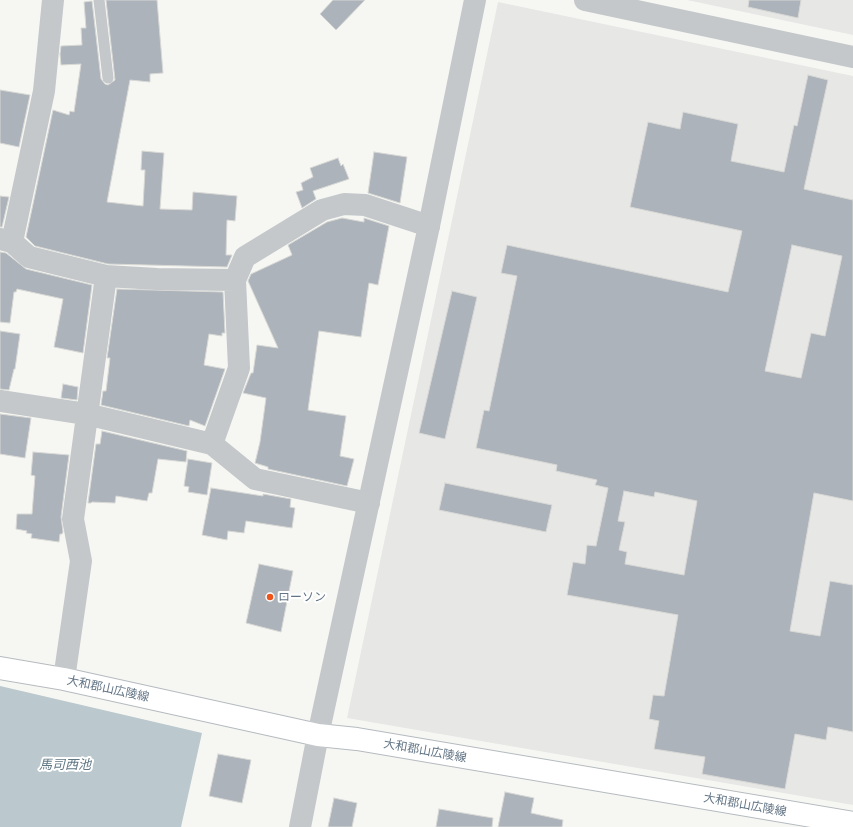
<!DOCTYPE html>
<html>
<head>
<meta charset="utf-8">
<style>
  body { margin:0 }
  canvas { display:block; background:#f6f7f3 }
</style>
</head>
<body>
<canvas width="853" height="827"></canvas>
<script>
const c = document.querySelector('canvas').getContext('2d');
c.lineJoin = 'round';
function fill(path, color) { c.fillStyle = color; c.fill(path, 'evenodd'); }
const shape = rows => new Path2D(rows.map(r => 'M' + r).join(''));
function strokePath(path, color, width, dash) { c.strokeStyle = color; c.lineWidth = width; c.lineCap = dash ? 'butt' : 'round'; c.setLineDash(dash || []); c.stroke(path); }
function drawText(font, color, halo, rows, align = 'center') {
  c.font = font + ' Quicksand,"Noto Sans JP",sans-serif'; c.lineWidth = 4; c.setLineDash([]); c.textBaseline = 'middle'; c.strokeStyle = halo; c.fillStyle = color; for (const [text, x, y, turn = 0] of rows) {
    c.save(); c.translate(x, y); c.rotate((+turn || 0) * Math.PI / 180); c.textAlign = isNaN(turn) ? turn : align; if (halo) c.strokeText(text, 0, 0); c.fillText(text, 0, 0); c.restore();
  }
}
fill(shape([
  [687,0,853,0,853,35],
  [498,2,853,76,853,805,347,718]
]), '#e7e8e6');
fill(shape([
  [0,686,202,733,181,827,0,827]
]), '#bbc8cd');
const building = shape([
  [106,0,157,0,163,73,150,74,150,82,130,80,107,202,143,206,145,170,141,170,142,151,164,153,160,209,192,210,193,192,237,196,235,221,227,220,226,255,232,255,227,267,108,264,35,246,26,237,53,110,69,115,70,111,74,112,81,64,61,65,60,54,61,46,82,45,81,28,86,28,84,2,92,1,101,79,105,84,108,85,115,80,106,0],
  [333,0,365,0,336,30,320,14,333,0],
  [749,0,801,0,798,18,748,7,749,0],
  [808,75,828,80,804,189,853,200,853,501,814,493,790,631,820,636,830,581,853,585,853,732,828,727,826,740,795,734,785,789,702,774,705,757,654,749,659,721,649,719,653,695,664,696,678,615,567,595,573,562,585,564,587,545,596,546,608,488,595,485,597,480,556,471,557,465,476,448,484,410,489,411,517,276,501,273,507,245,728,292,742,231,630,207,648,122,680,129,683,112,738,124,731,161,784,172,794,125,797,126,808,75],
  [792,245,842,256,825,336,811,333,801,378,765,371,792,245],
  [624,491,654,497,655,492,697,501,684,575,625,564,627,552,619,550,625,522,618,521,624,491],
  [0,90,30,95,19,147,0,143,0,90],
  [374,152,407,157,400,203,368,193,374,152],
  [338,158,341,166,343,164,349,179,313,191,316,199,302,208,296,192,303,190,301,183,313,177,310,168,338,158],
  [0,196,9,197,2,227,0,227,0,196],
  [342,218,364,222,364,218,389,226,378,285,369,283,361,337,319,331,308,410,346,416,340,456,354,459,347,486,268,469,268,467,255,463,260,442,266,398,243,393,251,373,253,373,257,345,278,348,248,281,251,274,292,255,288,245,327,222,342,218],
  [0,252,6,253,26,269,92,285,83,353,54,347,63,299,17,289,16,292,14,292,10,323,0,322,0,252],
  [117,289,223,292,225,333,222,333,222,336,209,334,204,365,225,369,205,426,190,420,189,426,101,405,103,391,106,391,110,358,107,358,117,289],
  [452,291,477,297,445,439,419,433,452,291],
  [0,331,20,334,15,369,14,369,9,390,0,389,0,331],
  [63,384,78,387,77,400,61,398,63,384],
  [0,414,31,418,25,458,0,454,0,414],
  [102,431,187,451,186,462,158,459,152,493,149,493,147,501,116,496,115,503,92,502,91,503,88,503,96,444,100,444,102,431],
  [33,452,69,455,61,517,63,532,62,534,60,534,59,542,31,538,32,534,26,533,27,531,16,529,17,514,32,514,35,476,31,475,33,452],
  [188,459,212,463,207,495,188,492,189,487,184,486,188,459],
  [445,483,552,505,546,532,439,510,445,483],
  [211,488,263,496,263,494,291,499,290,507,295,508,292,528,246,521,244,533,228,531,227,540,202,535,211,488],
  [259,564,293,571,281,632,246,623,259,564],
  [218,754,251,760,242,803,209,796,218,754],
  [505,792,534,798,531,813,563,820,562,827,498,827,505,792],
  [334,798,357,803,352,827,328,827,334,798],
  [439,809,493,818,492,827,436,827,439,809]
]);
fill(building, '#acb3ba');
strokePath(building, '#d8d8d5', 1);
const secondary = shape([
  [0,668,64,679,318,735,357,739,853,823]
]);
strokePath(secondary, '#b6bbc0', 24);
strokePath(shape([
  [99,0,108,78]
]), '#c4c8cb', 11);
strokePath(shape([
  [0,239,12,242,29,257,106,276,157,279,235,280,245,257,322,210,344,204,365,205,429,226],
  [12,242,44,91,53,0],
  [0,401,86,414,212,444,255,479,369,503],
  [212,444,239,368,235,280],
  [64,679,81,561,73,519,106,276]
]), '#c4c8cb', 22);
strokePath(shape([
  [585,0,853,57],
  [300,827,318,735,429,226,475,0]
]), '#c4c8cb', 22);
strokePath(secondary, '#fff', 22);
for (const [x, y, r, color] of [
  [270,597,4,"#ee551c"]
]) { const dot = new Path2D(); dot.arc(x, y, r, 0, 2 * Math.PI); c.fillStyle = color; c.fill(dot); strokePath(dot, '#fff', 1.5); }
drawText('12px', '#637586', '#fff', [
  ["ローソン",278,597]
], 'left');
drawText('12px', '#637586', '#fff', [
  ["大和郡山広陵線",108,689,12],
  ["大和郡山広陵線",425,751,10],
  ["大和郡山広陵線",745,805,10]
]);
drawText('italic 13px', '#5f7783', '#fff', [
  ["馬司西池",65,765]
]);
</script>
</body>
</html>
